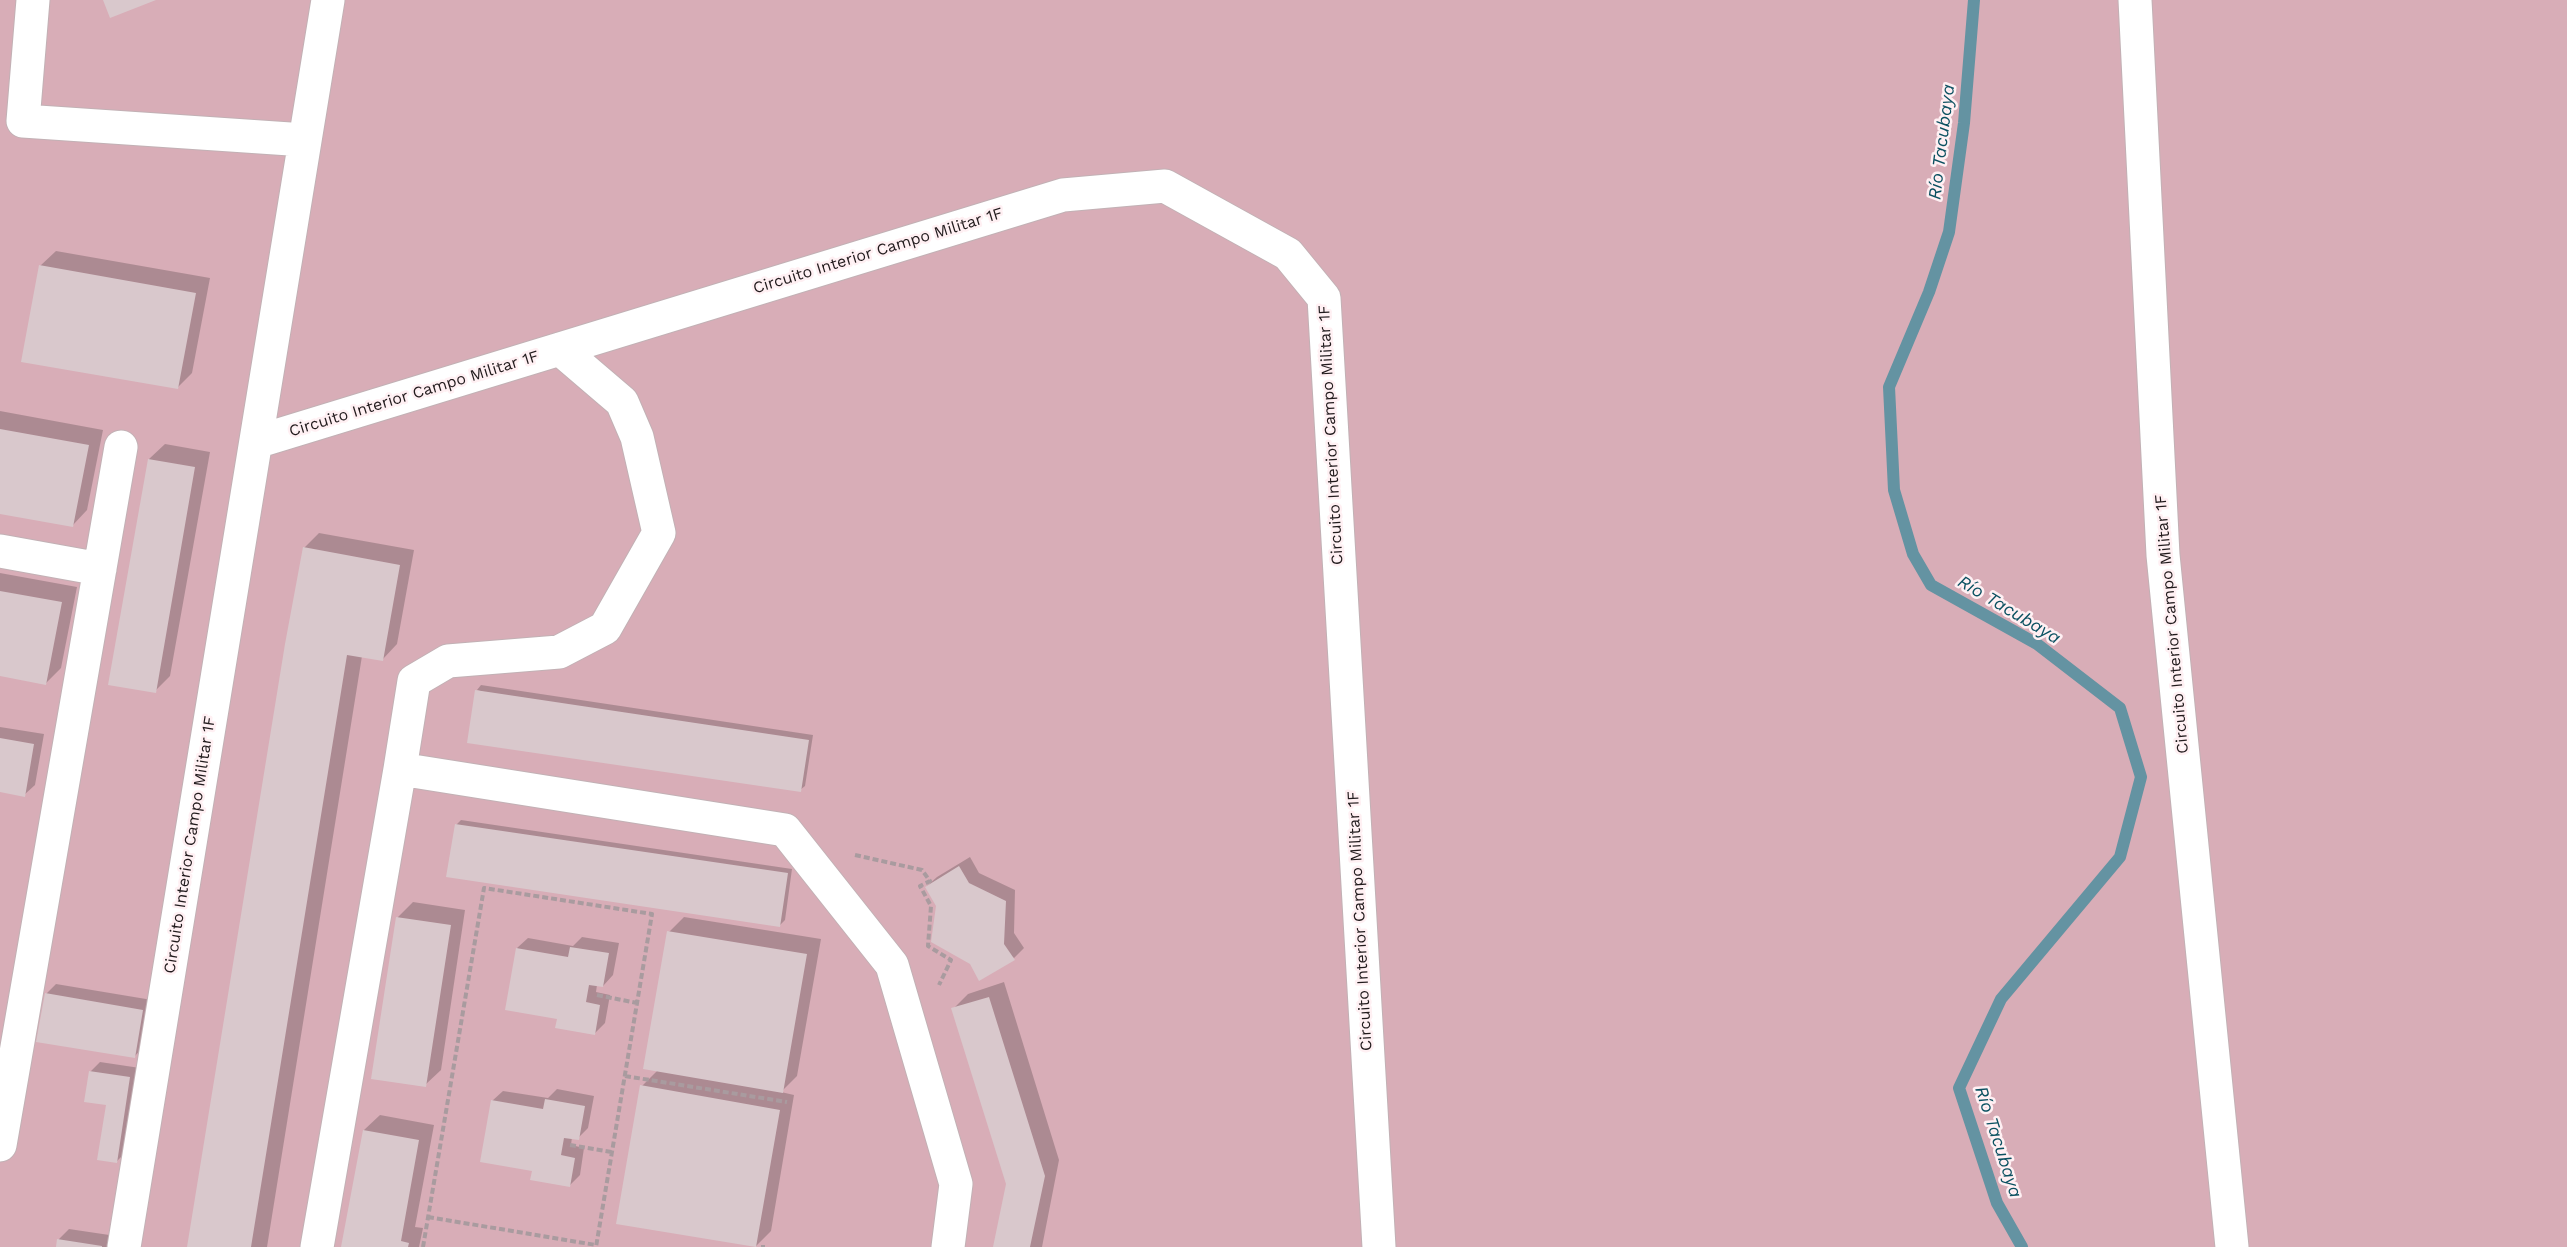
<!DOCTYPE html>
<html>
<head>
<meta charset="utf-8">
<style>
  body { margin:0 }
  canvas { display:block; background:#f4e2e6 }
</style>
</head>
<body>
<canvas width="2567" height="1247"></canvas>
<script>
const c = document.querySelector('canvas').getContext('2d');
c.lineJoin = 'round';
function fill(path, color) { c.fillStyle = color; c.fill(path, 'evenodd'); }
const shape = rows => new Path2D(rows.map(r => 'M' + r).join(''));
function strokePath(path, color, width, dash) { c.strokeStyle = color; c.lineWidth = width; c.lineCap = dash ? 'butt' : 'round'; c.setLineDash(dash || []); c.stroke(path); }
function drawText(font, color, halo, rows, align = 'center') {
  c.font = font + ' "Work Sans",sans-serif'; c.lineWidth = 5; c.setLineDash([]); c.textBaseline = 'middle'; c.strokeStyle = halo; c.fillStyle = color; for (const [text, x, y, turn = 0] of rows) {
    c.save(); c.translate(x, y); c.rotate((+turn || 0) * Math.PI / 180); c.textAlign = isNaN(turn) ? turn : align; if (halo) c.strokeText(text, 0, 0); c.fillText(text, 0, 0); c.restore();
  }
}
fill(shape([
  [0,0,2567,0,2567,1247,0,1247]
]), '#d8adb7');
fill(shape([
  [56,251,210,278,192,373,177,388,40,266],
  [0,411,103,430,87,510,72,526,0,512],
  [165,444,210,452,170,676,155,691,149,459],
  [319,533,414,550,397,644,382,660,362,656,267,1247,189,1247,304,548],
  [0,573,77,587,61,668,46,683,0,674],
  [481,685,813,735,805,786,800,790,477,690],
  [0,727,44,734,35,785,24,795,0,791],
  [461,820,792,869,785,920,780,925,456,825],
  [970,857,979,873,1015,890,1014,933,1024,948,1014,958,937,905,926,887,937,877],
  [413,902,465,910,441,1070,425,1085,398,917],
  [684,917,821,939,797,1076,781,1092,794,1095,771,1231,756,1246,642,1086,658,1070,669,932],
  [582,937,619,943,613,975,603,986,597,985,596,992,610,995,605,1023,595,1033,559,1017,517,948,528,938,573,946],
  [1004,982,1059,1160,1042,1247,995,1247,1007,1184,953,1009,968,994],
  [56,984,152,1000,144,1046,134,1057,46,994],
  [100,1062,140,1068,127,1151,117,1161,108,1104,90,1072],
  [557,1089,594,1096,588,1128,578,1138,572,1137,571,1145,584,1148,580,1175,569,1186,534,1170,492,1101,503,1091,548,1098],
  [380,1115,434,1125,415,1227,423,1228,419,1247,343,1247,364,1130],
  [69,1229,116,1236,114,1247,58,1247,59,1239]
]), '#0003');
strokePath(shape([
  [1974,0,1964,123,1949,232,1929,292,1889,387,1894,490,1913,554,1931,585,2037,644,2120,708,2141,777,2120,857,2001,999,1959,1088,1997,1203,2022,1247]
]), '#6493a2', 12);
fill(shape([
  [103,0,156,0,110,18],
  [39,265,196,293,178,389,21,362],
  [0,429,89,445,73,527,0,514],
  [148,459,195,467,156,693,108,685],
  [303,547,400,565,383,661,347,655,251,1247,187,1247,285,644],
  [0,591,62,602,46,685,0,676],
  [475,690,809,740,801,792,467,743],
  [0,738,34,744,25,797,0,792],
  [455,824,788,873,780,927,446,877],
  [959,866,969,883,1006,901,1004,944,1015,960,979,981,970,964,931,942,936,906,925,887],
  [396,917,451,925,426,1087,371,1079],
  [667,931,807,954,783,1093,643,1069],
  [570,947,609,953,603,987,589,985,586,1002,600,1005,595,1035,555,1028,557,1019,505,1010,516,948,568,957],
  [45,993,143,1010,135,1058,36,1042],
  [989,997,1045,1176,1030,1247,993,1247,1006,1184,951,1008],
  [89,1071,130,1077,117,1163,97,1160,106,1105,84,1102],
  [640,1085,780,1110,756,1247,616,1224],
  [545,1099,585,1106,579,1140,564,1138,561,1155,575,1158,570,1187,530,1180,532,1171,480,1162,491,1100,543,1109],
  [363,1130,419,1140,401,1241,409,1243,408,1247,341,1247],
  [57,1239,102,1246,102,1247,56,1247]
]), '#d9c8cc');
const minor = shape([
  [33,0,23,121,305,140],
  [2135,0,2163,555,2232,1247],
  [256,442,1063,195,1165,186,1288,254,1324,298,1379,1247],
  [0,551,100,569],
  [400,769,414,681,448,661,559,652,605,628,659,533,637,437,622,402,560,349],
  [0,1145,121,447],
  [124,1247,328,0],
  [317,1247,400,769,785,830,892,965,956,1184,948,1247]
]);
strokePath(minor, '#c2b1b5', 35);
strokePath(shape([
  [855,855,922,870,930,881,920,886,931,906,928,946,951,960,939,985],
  [597,995,637,1003],
  [625,1076,787,1102],
  [570,1145,612,1152],
  [428,1217,596,1245],
  [423,1247,484,888,652,914,596,1247],
  [763,1247,763,1245]
]), '#a99b9f', 4, [6, 3]);
strokePath(minor, '#fff', 33);
drawText('16px', '#211a1c', '#fff0f3', [
  ["Circuito Interior Campo Militar 1F",878,251,-17],
  ["Circuito Interior Campo Militar 1F",414,394,-17],
  ["Circuito Interior Campo Militar 1F",1331,435,-93],
  ["Circuito Interior Campo Militar 1F",2172,624,-95],
  ["Circuito Interior Campo Militar 1F",190,845,-81],
  ["Circuito Interior Campo Militar 1F",1360,921,-93]
]);
drawText('italic 18px', '#0b5161', '#fff0f3', [
  ["Río Tacubaya",1942,142,-83],
  ["Río Tacubaya",2009,610,31],
  ["Río Tacubaya",1998,1142,72]
]);
</script>
</body>
</html>
